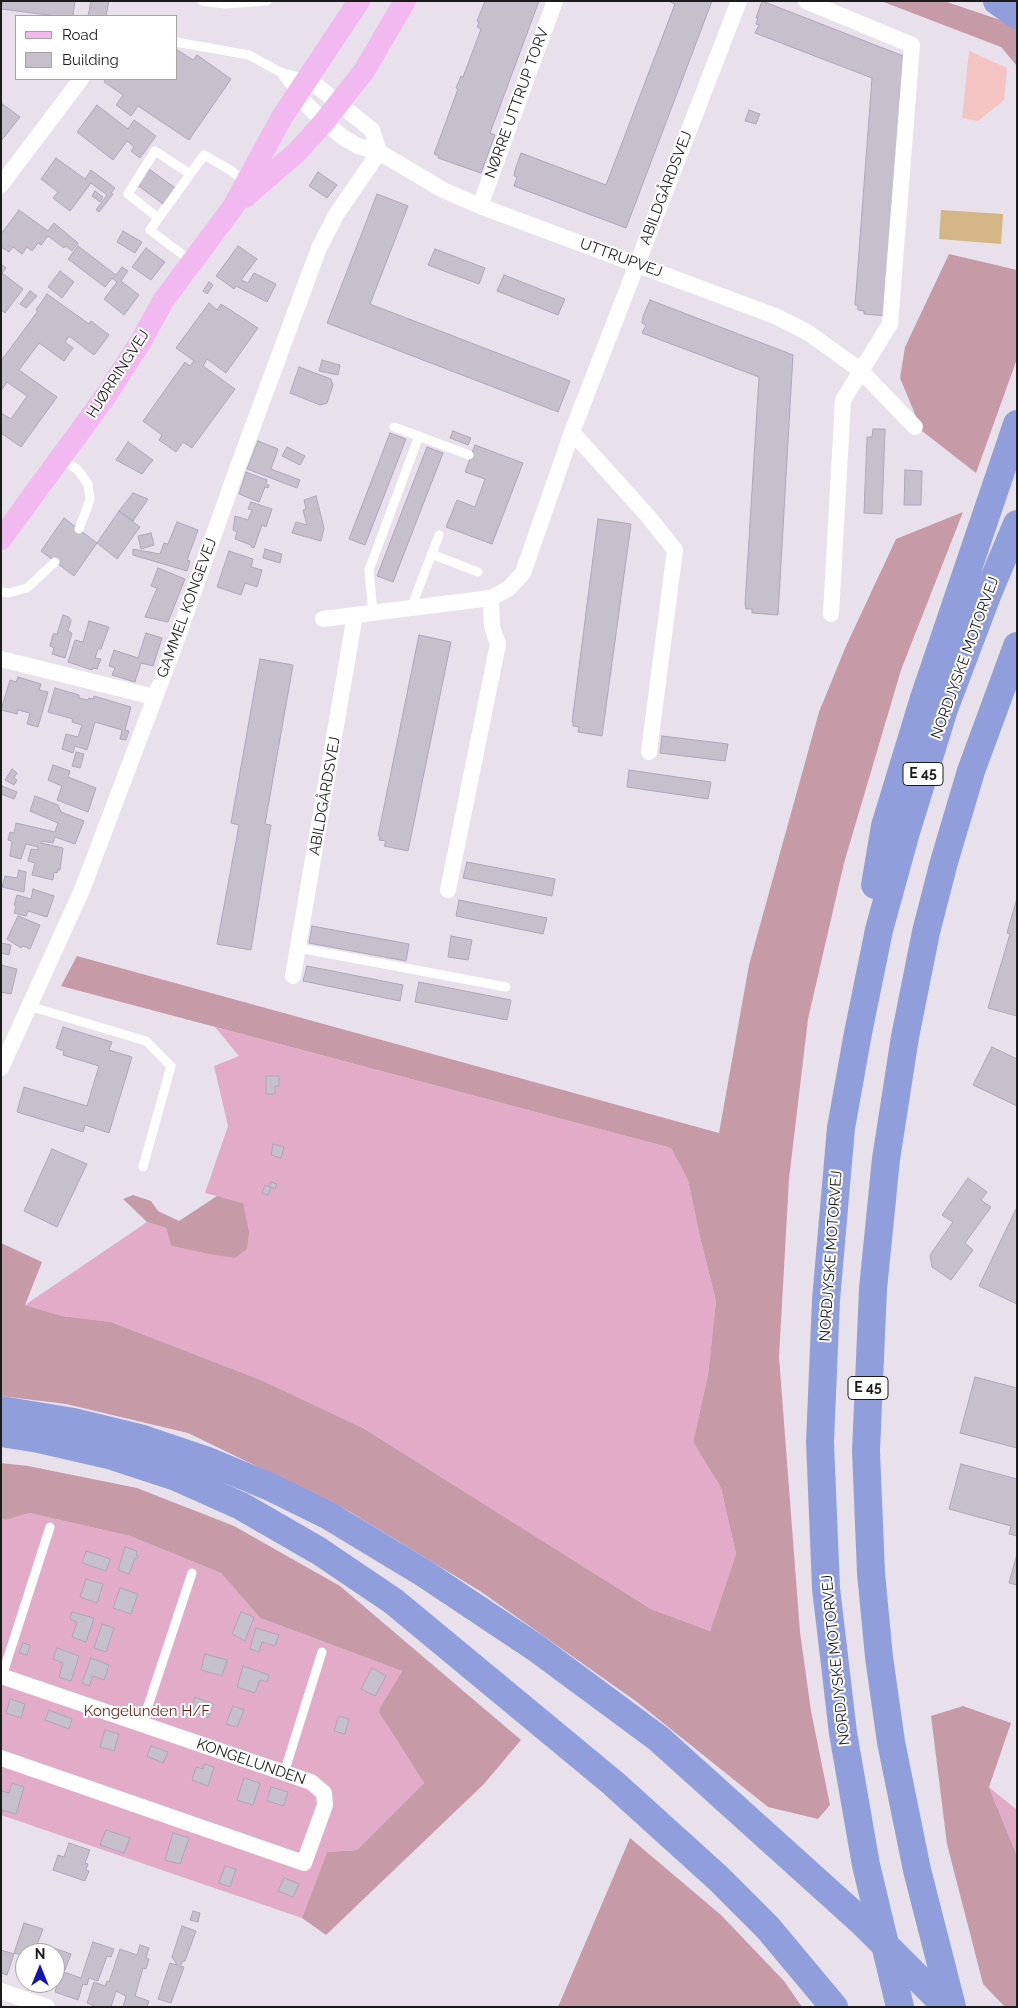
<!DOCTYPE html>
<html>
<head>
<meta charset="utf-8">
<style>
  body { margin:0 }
  #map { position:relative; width:1018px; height:2008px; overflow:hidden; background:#e8e1ec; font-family:Raleway,sans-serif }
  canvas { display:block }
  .frame { position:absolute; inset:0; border:2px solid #1b1b1b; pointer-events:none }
  .legend { position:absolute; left:15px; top:15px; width:162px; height:65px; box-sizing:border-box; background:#fff; border:1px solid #a4a4a4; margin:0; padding:6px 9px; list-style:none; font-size:15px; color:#1b1b1b }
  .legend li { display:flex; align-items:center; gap:10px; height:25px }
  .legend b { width:25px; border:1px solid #a4a4a4 }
  .north { position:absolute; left:15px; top:1943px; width:50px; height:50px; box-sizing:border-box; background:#fff; border:1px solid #a4a4a4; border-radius:50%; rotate:0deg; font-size:14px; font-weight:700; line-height:20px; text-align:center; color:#1b1b1b }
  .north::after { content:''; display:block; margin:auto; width:18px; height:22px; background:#1315b3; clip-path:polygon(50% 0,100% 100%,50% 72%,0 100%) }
</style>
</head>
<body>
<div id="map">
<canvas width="1018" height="2008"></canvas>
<div class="frame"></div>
<ul class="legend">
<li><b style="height:6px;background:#f2b9f0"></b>Road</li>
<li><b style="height:14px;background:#c6c0cd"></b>Building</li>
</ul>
<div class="north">N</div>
</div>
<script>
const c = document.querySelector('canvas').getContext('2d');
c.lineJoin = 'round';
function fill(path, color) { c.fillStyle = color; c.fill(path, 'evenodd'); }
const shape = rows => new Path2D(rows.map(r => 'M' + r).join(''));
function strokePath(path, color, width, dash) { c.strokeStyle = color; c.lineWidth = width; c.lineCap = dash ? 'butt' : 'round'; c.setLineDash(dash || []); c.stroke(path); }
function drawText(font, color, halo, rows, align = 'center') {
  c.font = font + ' Raleway,sans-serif'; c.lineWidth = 4; c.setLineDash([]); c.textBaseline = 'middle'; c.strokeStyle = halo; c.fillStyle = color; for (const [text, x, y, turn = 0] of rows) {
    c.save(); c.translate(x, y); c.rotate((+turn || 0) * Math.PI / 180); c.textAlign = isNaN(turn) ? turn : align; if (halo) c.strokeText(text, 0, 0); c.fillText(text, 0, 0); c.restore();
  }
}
fill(shape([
  [215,1027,671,1148,688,1180,699,1233,716,1301,708,1375,693,1442,721,1488,736,1554,710,1631,651,1609,363,1428,261,1380,111,1322,62,1316,25,1305,147,1222,166,1228,171,1246,208,1254,243,1203,205,1193,228,1126,214,1066,239,1056],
  [29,1513,130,1536,221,1573,260,1618,402,1671,378,1711,424,1783,357,1850,327,1852,302,1918,1,1815,1,1519,6,1520],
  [989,1787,1017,1810,1017,1856,1013,1846]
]), '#e2abc7');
fill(shape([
  [881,1,944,1,1012,24,1017,27,1017,66,1001,47],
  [949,254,1017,270,1017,359,976,473,922,431,900,378,905,347],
  [963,512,901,670,844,863,808,1019,789,1179,779,1357,800,1632,811,1711,830,1805,818,1819,768,1807,637,1702,480,1591,345,1509,188,1433,66,1404,1,1396,1,1243,42,1262,25,1305,62,1316,111,1322,261,1380,363,1428,651,1609,710,1631,736,1554,721,1488,693,1442,708,1375,716,1301,699,1233,688,1180,671,1148,61,986,77,956,719,1133,749,965,819,712,846,646,896,539],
  [133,1195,151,1201,158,1211,179,1221,217,1196,243,1203,249,1232,247,1249,235,1258,208,1254,171,1246,166,1228,147,1222,123,1199],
  [1,1463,28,1466,137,1488,234,1526,340,1586,521,1740,484,1784,326,1935,302,1918,327,1852,357,1850,424,1783,378,1711,402,1671,260,1618,221,1573,130,1536,29,1513,6,1520,1,1519],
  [963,1706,1011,1723,989,1787,1017,1856,1017,2007,1005,2007,983,1984,947,1844,931,1716],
  [630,1838,721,1915,784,1981,802,2007,558,2007]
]), '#c79aa8');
fill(shape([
  [969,51,1007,68,1004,100,978,121,962,118]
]), '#f3c4c1');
fill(shape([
  [941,210,1003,214,1001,244,939,239]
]), '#d4b586');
const building = shape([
  [3,1,75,1,73,16,56,16,1,9,3,1],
  [91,1,109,1,106,16,88,16,91,1],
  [485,1,539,1,490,133,495,135,481,173,438,158,439,156,434,154,458,89,456,88,461,76,463,77,481,29,477,27,479,22,477,21,485,1],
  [668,1,712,1,626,228,514,186,517,177,514,176,515,170,521,153,606,185,675,4,668,1],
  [762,1,906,57,887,316,864,314,864,311,858,310,858,305,855,305,872,78,755,33,759,25,756,24,758,18,756,18,762,1],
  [176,49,193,60,197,55,231,79,189,140,138,106,131,116,116,105,123,95,104,82,106,79,176,79,176,49],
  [1,103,20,117,1,141,1,103],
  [97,105,128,129,134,120,156,136,140,158,131,151,134,147,127,141,113,160,77,132,97,105],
  [749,110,760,114,756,124,745,121,749,110],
  [56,158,85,179,91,170,115,188,111,193,113,194,99,212,96,210,107,195,91,183,70,211,53,198,58,192,41,179,56,158],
  [149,169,178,190,166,206,137,185,149,169],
  [318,172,337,185,327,198,309,186,318,172],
  [95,191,103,197,100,202,92,196,95,191],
  [377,194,408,206,370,304,570,381,558,412,327,323,377,194],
  [19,210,48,231,54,223,78,243,72,251,66,246,64,248,48,236,41,245,38,243,32,251,27,247,22,254,13,247,9,252,1,247,1,234,19,210],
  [123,231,142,242,135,253,117,242,123,231],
  [78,246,116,275,122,267,128,271,121,281,139,295,124,315,104,299,117,282,112,278,105,287,68,259,78,246],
  [238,246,257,259,241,280,248,283,254,273,276,284,267,302,236,286,234,289,216,276,238,246],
  [146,248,165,262,151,280,132,267,146,248],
  [435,249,485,268,479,284,428,265,435,249],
  [1,264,6,268,2,273,23,289,5,313,1,310,1,264],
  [60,271,74,282,62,298,48,287,60,271],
  [504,275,565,299,558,315,497,291,504,275],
  [209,282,213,285,207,294,203,291,209,282],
  [30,291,37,296,26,308,20,304,30,291],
  [47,294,89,324,91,321,109,335,94,355,69,336,65,342,73,348,64,361,39,343,19,370,57,397,21,447,1,433,1,413,11,419,27,396,7,382,1,391,1,361,38,311,36,310,47,294],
  [650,300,793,355,778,615,752,613,752,609,746,609,745,604,759,377,642,333,646,325,642,323,643,316,650,300],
  [209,303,217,310,221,304,258,328,226,373,207,359,203,366,235,389,192,448,183,442,176,452,159,440,162,435,143,421,185,362,190,366,194,361,176,348,209,303],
  [322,360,340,365,338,375,319,371,322,360],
  [299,367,331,379,333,385,327,403,320,405,290,393,299,367],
  [873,429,885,429,882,514,864,513,867,437,872,437,873,429],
  [453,431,471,438,468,445,450,438,453,431],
  [390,433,406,439,365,545,349,539,390,433],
  [258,441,278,449,271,469,300,480,297,488,247,469,258,441],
  [128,442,153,460,142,474,116,460,128,442],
  [475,445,523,463,492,544,446,527,457,500,475,507,485,479,465,472,475,445],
  [287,447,305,456,300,465,282,456,287,447],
  [427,447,443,453,393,582,377,576,427,447],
  [905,470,922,471,921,505,904,505,905,470],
  [246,472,267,480,266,484,269,485,268,488,265,487,259,502,239,494,246,472],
  [133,493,148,499,133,521,119,511,133,493],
  [316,496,324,528,321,541,292,533,296,522,307,525,303,510,306,509,304,500,316,496],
  [251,502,272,509,266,527,262,525,254,548,251,547,251,545,235,539,237,532,233,530,235,516,248,520,252,510,248,509,251,502],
  [119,511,140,527,117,559,97,543,119,511],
  [64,518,97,543,74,576,41,551,64,518],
  [598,519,631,524,602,736,578,732,579,727,573,726,573,722,572,722,598,519],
  [177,522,198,530,187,560,190,561,187,571,133,555,133,549,160,554,164,543,168,544,177,522],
  [151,533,154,545,141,549,138,536,151,533],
  [265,549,282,554,280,563,263,558,265,549],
  [229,551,253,559,251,567,262,570,257,587,245,583,241,595,217,587,229,551],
  [158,568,185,579,168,622,145,617,157,588,151,586,158,568],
  [63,615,69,617,71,621,68,631,72,633,65,658,52,654,54,648,50,646,53,634,57,634,63,615],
  [89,621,109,627,101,649,98,649,95,658,101,659,97,669,93,668,92,670,68,662,75,640,83,642,89,621],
  [146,633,162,638,153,666,141,663,135,682,112,675,115,668,109,666,114,650,138,658,146,633],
  [419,635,451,642,408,851,384,846,386,841,379,840,380,836,378,836,419,635],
  [260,659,293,665,265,824,271,825,251,950,217,944,239,825,231,823,260,659],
  [18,677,41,684,39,690,48,692,38,727,27,724,30,713,18,710,17,714,1,710,10,680,16,682,18,677],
  [55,688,79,695,79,698,88,700,89,698,93,699,94,696,131,707,125,730,129,731,126,740,120,739,122,730,95,722,87,750,75,746,73,753,62,749,66,734,78,737,82,725,72,722,73,719,48,712,55,688],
  [662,736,728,744,725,761,660,753,662,736],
  [76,752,84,754,80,768,72,766,76,752],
  [53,765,70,771,68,777,96,788,88,812,57,800,62,786,48,780,53,765],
  [12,769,17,773,14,778,17,780,14,785,5,780,12,769],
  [629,770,711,782,708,799,627,787,629,770],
  [2,786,17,792,14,799,1,794,2,786],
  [35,796,58,805,61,812,84,821,75,844,55,837,53,843,42,841,41,843,63,848,60,870,58,870,57,873,54,872,53,880,32,875,35,863,28,861,31,849,38,850,38,847,26,844,21,859,10,856,12,841,8,840,10,832,14,833,16,823,55,832,58,823,30,811,35,796],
  [467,862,555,879,552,896,463,878,467,862],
  [19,870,26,872,24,892,2,887,5,876,17,878,19,870],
  [33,889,54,896,47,917,28,911,26,916,14,913,16,906,14,905,17,895,31,899,33,889],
  [1017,898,1017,1016,988,1008,1010,934,1007,933,1017,898],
  [459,900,547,918,543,934,456,916,459,900],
  [18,916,40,925,30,949,23,946,21,948,7,939,18,916],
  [312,926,409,944,406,961,309,943,312,926],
  [451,936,472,940,468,960,448,957,451,936],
  [1,943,11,945,9,955,1,953,1,943],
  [1,965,17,969,11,994,1,992,1,965],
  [307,966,403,985,400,1001,303,981,307,966],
  [419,982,511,1000,507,1020,415,1002,419,982],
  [63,1027,112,1042,109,1050,132,1057,109,1133,85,1125,83,1132,17,1112,24,1087,87,1106,99,1066,63,1055,64,1051,56,1048,63,1027],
  [992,1047,1017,1059,1017,1106,973,1085,992,1047],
  [266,1076,279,1076,279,1086,275,1086,275,1094,266,1094,266,1076],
  [273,1144,284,1147,281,1158,271,1155,273,1144],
  [52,1149,87,1164,57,1227,24,1211,52,1149],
  [968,1178,987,1192,981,1200,991,1207,965,1243,973,1250,951,1280,932,1267,930,1255,953,1222,942,1215,968,1178],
  [271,1182,277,1184,275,1189,271,1187,268,1195,262,1193,265,1185,269,1187,271,1182],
  [1017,1207,1017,1304,979,1286,1017,1207],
  [975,1377,1017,1388,1017,1448,960,1433,975,1377],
  [961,1464,1017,1479,1017,1536,1009,1534,1011,1526,949,1509,961,1464],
  [125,1547,137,1551,136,1555,138,1556,137,1559,135,1558,129,1574,118,1570,125,1547],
  [86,1551,110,1559,106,1571,82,1563,86,1551],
  [1017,1554,1017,1585,1009,1583,1017,1554],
  [86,1579,103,1584,97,1603,80,1597,86,1579],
  [120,1588,138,1594,131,1614,113,1608,120,1588],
  [72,1612,94,1618,86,1642,72,1637,77,1622,70,1619,72,1612],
  [241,1612,254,1617,245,1641,232,1634,241,1612],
  [102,1624,114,1628,106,1652,94,1648,102,1624],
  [256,1628,279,1635,275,1646,262,1642,259,1652,250,1649,256,1628],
  [23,1643,30,1645,27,1655,19,1653,23,1643],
  [57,1648,79,1656,71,1681,59,1677,63,1663,53,1659,57,1648],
  [205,1654,227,1660,222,1676,201,1670,205,1654],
  [91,1658,109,1665,104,1680,93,1676,89,1686,82,1683,91,1658],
  [243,1666,269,1675,267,1682,260,1680,255,1693,237,1687,243,1666],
  [372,1668,386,1676,375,1696,361,1689,372,1668],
  [195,1697,213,1704,208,1718,190,1711,195,1697],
  [10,1699,25,1704,21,1718,6,1713,10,1699],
  [233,1706,244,1710,237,1727,226,1724,233,1706],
  [49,1710,72,1719,69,1729,45,1720,49,1710],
  [339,1716,349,1719,345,1734,334,1731,339,1716],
  [105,1730,119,1734,114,1751,100,1747,105,1730],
  [151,1746,168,1752,163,1763,147,1756,151,1746],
  [205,1764,214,1767,208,1786,192,1780,196,1767,203,1769,205,1764],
  [244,1778,260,1783,253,1805,237,1800,244,1778],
  [12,1783,24,1787,16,1814,1,1810,1,1791,9,1793,12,1783],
  [271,1787,288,1792,284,1806,267,1801,271,1787],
  [106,1830,130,1838,124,1853,100,1845,106,1830],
  [173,1833,189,1838,180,1864,165,1860,173,1833],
  [69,1843,90,1850,85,1863,88,1864,86,1870,89,1871,85,1881,53,1870,58,1855,64,1857,69,1843],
  [225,1866,236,1869,230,1887,219,1883,225,1866],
  [284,1878,299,1884,293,1897,278,1891,284,1878],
  [193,1911,200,1913,198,1922,190,1920,193,1911],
  [24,1923,43,1929,34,1953,25,1953,25,1956,14,1953,24,1923],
  [182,1926,196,1931,185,1961,183,1961,180,1966,184,1967,171,2003,158,1999,170,1963,177,1965,172,1957,182,1926],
  [93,1942,114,1949,111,1957,107,1956,98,1981,89,1978,87,1985,83,1984,78,2000,55,1992,61,1971,81,1978,93,1942],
  [140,1945,149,1948,146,1958,149,1959,146,1969,143,1968,135,1996,149,2001,147,2007,123,2007,126,1996,116,1991,111,2007,97,2007,87,2003,94,1982,105,1986,107,1981,109,1982,120,1949,137,1955,140,1945],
  [51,1947,71,1954,65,1970,56,1967,55,1970,55,1953,49,1953,51,1947],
  [1,1950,14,1954,7,1975,1,1973,1,1950]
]);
fill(building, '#c6c0cd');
strokePath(building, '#afa5bc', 1);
strokePath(shape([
  [202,1,225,4,267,1],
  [176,42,249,55,280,72,307,79],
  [280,72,297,94],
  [158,218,128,194,155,151,190,174],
  [191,261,150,230,204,155,230,170,247,182],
  [394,427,469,455],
  [60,459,77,469,88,484,90,500,79,529],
  [431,554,478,572],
  [1,592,9,593,27,588,55,562],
  [411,608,439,535],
  [373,613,369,570,419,436],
  [299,948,506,987],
  [29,1006,146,1041,171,1066,143,1167],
  [2,1676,50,1527],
  [142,1724,192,1573],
  [284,1773,322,1652]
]), '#fff', 9);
strokePath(shape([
  [806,1,912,45,890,324,843,400,831,614],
  [308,79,372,130,379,152],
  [297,95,324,122,344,138,358,146,379,152,443,190,480,206,775,316,807,332,860,370,915,427],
  [1,185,81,79],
  [480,206,555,1],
  [572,432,647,515,675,550,649,752],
  [323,619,355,615],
  [1,659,154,697],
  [448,890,498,644,492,627,491,598],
  [293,976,355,615,491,598,508,589,523,573,572,432,739,1],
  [1,1068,82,890,173,650,237,469,319,248,336,215,379,152],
  [1,1676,311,1782,324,1793,325,1805,304,1863,1,1758],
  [1,1991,47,2007]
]), '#fff', 16);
strokePath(shape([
  [245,197,298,151,324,122,364,71,405,1],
  [1,539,105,397,140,343,163,301,233,207,282,117,359,1]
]), '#f2b9f0', 22);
strokePath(shape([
  [997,1,1017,15],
  [875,885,885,826,924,698,1017,424],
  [1,1410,74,1422,140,1438,205,1460,268,1486,329,1516,425,1574,536,1648,659,1739,862,1922,947,2007],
  [1,1433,39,1439,109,1455,176,1477,241,1506,319,1551,393,1601,613,1783,718,1878,768,1928,834,2007],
  [900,2007,866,1865,843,1733,826,1588,820,1442,826,1300,841,1128,858,1033,879,930,906,832,944,709,988,593,1017,524],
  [952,2007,917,1870,891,1742,879,1657,871,1573,866,1451,873,1289,886,1159,905,1037,926,932,944,862,971,771,1017,646]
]), '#909fdc', 28);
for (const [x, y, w] of [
  [923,774,40],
  [868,1388,40]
]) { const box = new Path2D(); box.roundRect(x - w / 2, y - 11.5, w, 23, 4); c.fillStyle = '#fff'; c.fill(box); strokePath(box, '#1b1b1b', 1); }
drawText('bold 14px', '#1b1b1b', null, [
  ["E 45",923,774],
  ["E 45",868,1388]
]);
drawText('15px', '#1b1b1b', '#fff', [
  ["NØRRE UTTRUP TORV",517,103,-70],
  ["ABILDGÅRDSVEJ",666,188,-69],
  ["UTTRUPVEJ",621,258,20],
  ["HJØRRINGVEJ",118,374,-57],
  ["GAMMEL KONGEVEJ",187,608,-70],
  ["NORDJYSKE MOTORVEJ",965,658,-70],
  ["ABILDGÅRDSVEJ",325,796,-80],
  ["NORDJYSKE MOTORVEJ",831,1256,-86],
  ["NORDJYSKE MOTORVEJ",836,1660,-96],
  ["KONGELUNDEN",251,1762,19]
]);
drawText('15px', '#6d1c15', '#fff', [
  ["Kongelunden H/F",147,1711]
]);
</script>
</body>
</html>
